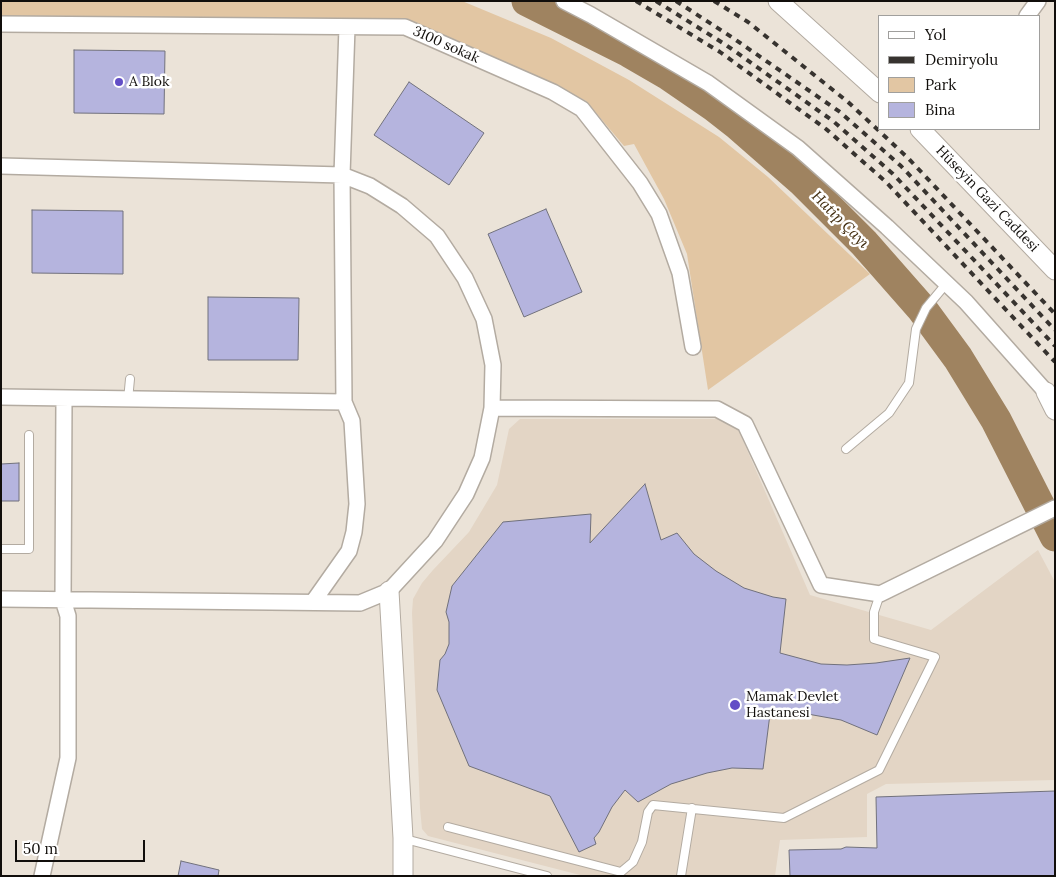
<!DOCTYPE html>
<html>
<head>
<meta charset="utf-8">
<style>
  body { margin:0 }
  #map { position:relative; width:1056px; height:877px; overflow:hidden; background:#ebe3d8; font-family:Lora,serif }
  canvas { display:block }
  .frame { position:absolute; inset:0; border:2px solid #110e0b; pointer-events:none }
  .legend { position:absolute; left:878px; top:15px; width:162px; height:115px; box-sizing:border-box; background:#fff; border:1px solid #a09f9d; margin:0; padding:6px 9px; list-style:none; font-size:15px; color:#110e0b }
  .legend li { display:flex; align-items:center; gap:10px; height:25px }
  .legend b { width:25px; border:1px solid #a09f9d }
  .scale { position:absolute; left:15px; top:840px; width:130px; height:22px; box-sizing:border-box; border:2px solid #110e0b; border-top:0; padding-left:6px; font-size:15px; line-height:18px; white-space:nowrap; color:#110e0b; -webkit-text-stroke:4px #fff; paint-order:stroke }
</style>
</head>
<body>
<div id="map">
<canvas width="1056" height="877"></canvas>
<div class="frame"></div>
<ul class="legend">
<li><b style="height:6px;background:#fff"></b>Yol</li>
<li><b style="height:6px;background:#37332f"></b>Demiryolu</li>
<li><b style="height:14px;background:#e2c6a3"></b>Park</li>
<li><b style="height:14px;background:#b5b4de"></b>Bina</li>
</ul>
<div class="scale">50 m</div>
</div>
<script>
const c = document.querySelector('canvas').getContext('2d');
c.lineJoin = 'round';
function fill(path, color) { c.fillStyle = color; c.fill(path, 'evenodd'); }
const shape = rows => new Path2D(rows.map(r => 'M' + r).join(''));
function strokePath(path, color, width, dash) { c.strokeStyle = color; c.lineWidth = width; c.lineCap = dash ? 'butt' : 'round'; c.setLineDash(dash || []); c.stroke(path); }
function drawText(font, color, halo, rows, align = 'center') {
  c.font = font + ' Lora,serif'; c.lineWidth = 5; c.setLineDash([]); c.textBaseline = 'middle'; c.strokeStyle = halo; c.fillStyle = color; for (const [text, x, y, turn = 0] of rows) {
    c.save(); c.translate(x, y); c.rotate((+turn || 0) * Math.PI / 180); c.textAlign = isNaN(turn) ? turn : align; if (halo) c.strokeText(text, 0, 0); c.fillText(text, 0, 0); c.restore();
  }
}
fill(shape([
  [520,419,720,419,738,429,810,595,931,630,1038,550,1055,582,1055,780,886,784,867,794,867,837,780,840,775,876,584,876,428,836,422,829,420,808,412,613,413,599,422,583,433,570,469,532,497,485,509,429]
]), '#e3d5c5');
fill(shape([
  [1,1,462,1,551,38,629,80,719,137,768,177,870,274,708,390,687,254,664,199,634,144,624,146,586,101,533,75,437,32,405,22,1,17]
]), '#e2c6a3');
strokePath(shape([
  [527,1,629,52,667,74,715,107,738,125,802,181,864,243,922,309,958,358,996,420,1055,536]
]), '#9f8360', 31);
const building = shape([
  [74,50,165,51,164,114,74,113,74,50],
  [409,82,484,133,449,185,374,135,409,82],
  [546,209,582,292,524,317,488,234,546,209],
  [32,210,123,211,123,274,32,273,32,210],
  [208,297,299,298,298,360,208,360,208,297],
  [19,463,19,501,1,501,1,464,19,463],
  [645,484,661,540,677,533,694,554,716,571,744,588,773,597,786,599,780,653,821,664,847,665,876,663,910,658,877,735,841,720,802,713,770,714,763,769,732,768,707,773,671,784,638,802,625,790,612,807,599,832,594,838,596,844,579,852,550,796,469,766,437,690,440,660,445,654,449,644,449,622,446,612,452,586,503,522,591,514,590,543,645,484],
  [1055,791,1055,876,790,876,789,850,841,849,846,847,877,848,876,797,1055,791],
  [181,861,219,870,218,876,178,876,181,861]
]);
fill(building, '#b5b4de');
strokePath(building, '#71717c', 1);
const service = shape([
  [128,400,130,379],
  [846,449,889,413,909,383,916,329,926,308,946,284],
  [1,549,29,549,29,435],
  [448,827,621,872,633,862,642,842,648,812,653,805,784,818,879,770,935,657,874,639,874,612,880,594],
  [405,839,547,876],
  [681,876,692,808]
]);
const minor = shape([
  [564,1,591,15,708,83,798,148,887,227,966,302,1046,392],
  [1027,16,1038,1],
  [1,24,405,27,553,92,582,109,640,183,659,214,680,273,693,347],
  [1,166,342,175,370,186,402,206,437,236,465,278,484,319,493,365,492,408],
  [1,397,344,402],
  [1,599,360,603,389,591,435,541,466,494,482,458,492,408,717,409,745,424,821,585,880,594,1055,508],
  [313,602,349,551,354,532,357,504,352,421,344,402,342,175,347,27],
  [42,876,68,758,68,616,63,600,64,399]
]);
const tertiary = shape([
  [778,1,880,93],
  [920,129,1055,270],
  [1046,392,1055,410],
  [389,591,403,838,403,876]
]);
strokePath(service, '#b3aba1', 10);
strokePath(minor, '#b3aba1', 18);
strokePath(tertiary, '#b3aba1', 21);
strokePath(service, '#fff', 8);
strokePath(minor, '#fff', 15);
strokePath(tertiary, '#fff', 19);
strokePath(shape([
  [636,1,720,52,826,129,886,182,1055,362],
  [656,1,726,45,833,121,893,174,1055,346],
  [676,1,733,38,840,112,901,166,1055,330],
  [714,1,748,22,848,102,908,158,1055,314]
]), '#37332f', 4, [6, 6]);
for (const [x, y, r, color] of [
  [119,82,5,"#624ec6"],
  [735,705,6,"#624ec6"]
]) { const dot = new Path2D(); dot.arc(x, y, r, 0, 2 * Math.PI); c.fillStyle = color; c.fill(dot); strokePath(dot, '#fff', 2); }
drawText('14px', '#110e0b', '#fff', [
  ["3100 sokak",446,45,24],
  ["Hüseyin Gazi Caddesi",987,199,46]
]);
drawText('14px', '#110e0b', '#fff', [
  ["A Blok",129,82],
  ["Mamak Devlet",746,697],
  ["Hastanesi",746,713]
], 'left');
drawText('italic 15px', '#402b0d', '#fff', [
  ["Hatip Çayı",840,220,45]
]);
</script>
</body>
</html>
